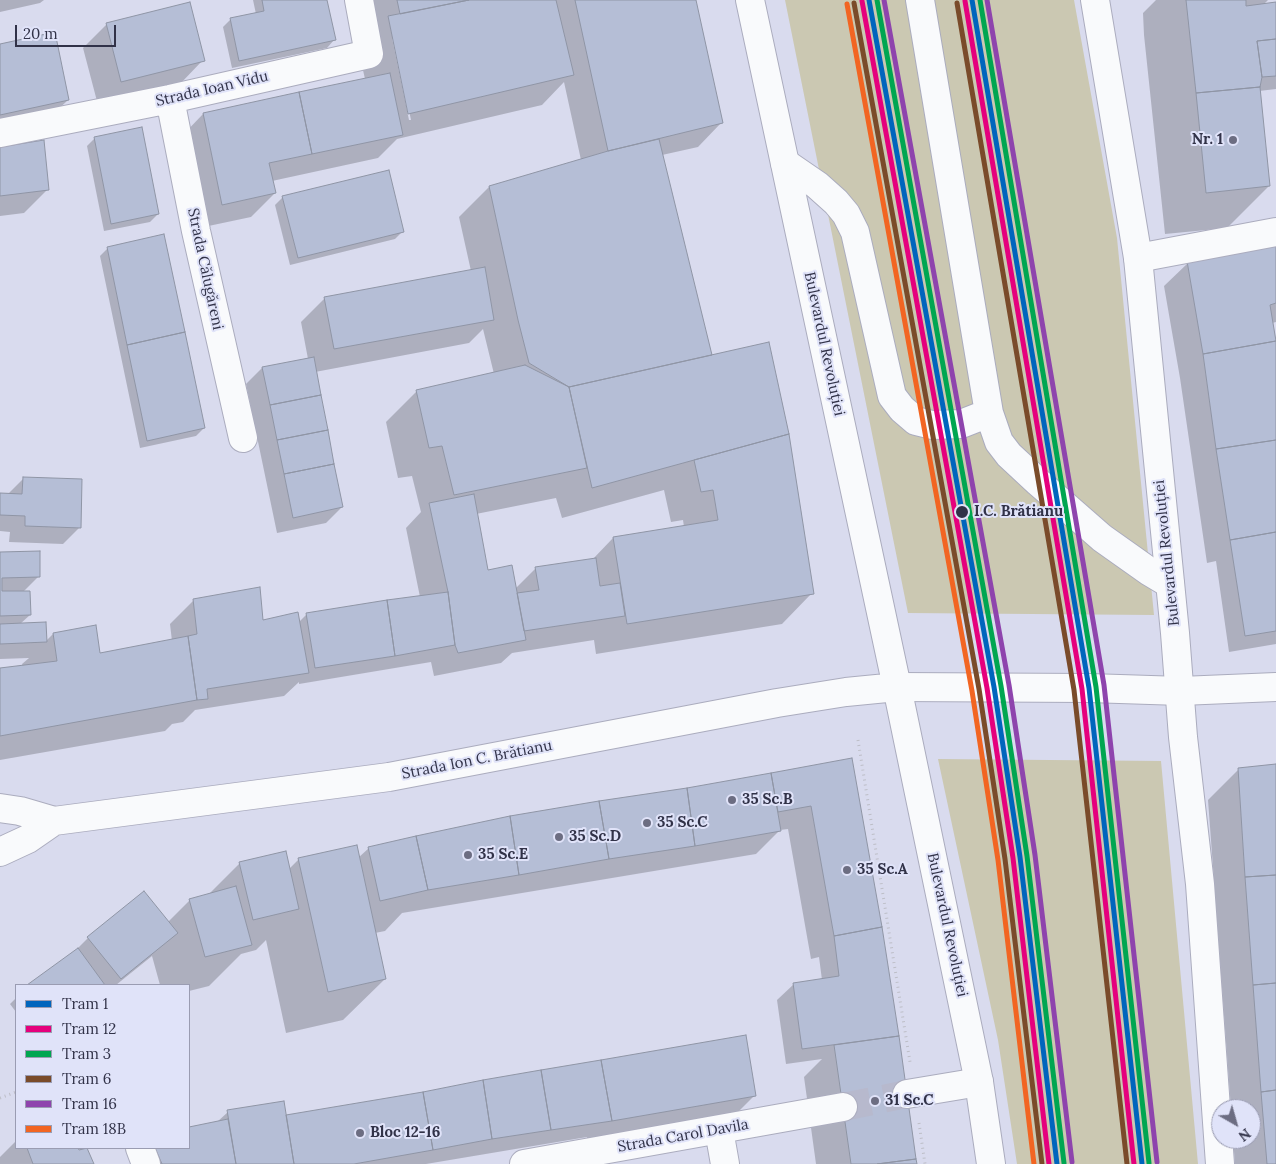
<!DOCTYPE html>
<html>
<head>
<meta charset="utf-8">
<style>
  body { margin:0 }
  #map { position:relative; width:1276px; height:1164px; overflow:hidden; background:#d9dbee; font-family:Lora,serif }
  canvas { display:block }
  .legend { position:absolute; left:15px; top:984px; width:175px; height:165px; box-sizing:border-box; background:#e0e3f9; border:1px solid #9a9cb2; margin:0; padding:6px 9px; list-style:none; font-size:15px; color:#313248 }
  .legend li { display:flex; align-items:center; gap:10px; height:25px }
  .legend b { width:25px; border:1px solid #9a9cb2 }
  .north { position:absolute; left:1211px; top:1099px; width:50px; height:50px; box-sizing:border-box; background:#e0e3f9; border:1px solid #9a9cb2; border-radius:50%; rotate:142deg; font-size:14px; font-weight:700; line-height:20px; text-align:center; color:#313248 }
  .north::after { content:''; display:block; margin:auto; width:18px; height:22px; background:#6c6d82; clip-path:polygon(50% 0,100% 100%,50% 72%,0 100%) }
  .scale { position:absolute; left:15px; top:25px; width:101px; height:22px; box-sizing:border-box; border:2px solid #313248; border-top:0; padding-left:6px; font-size:15px; line-height:18px; white-space:nowrap; color:#313248; -webkit-text-stroke:4px #e0e3f9; paint-order:stroke }
</style>
</head>
<body>
<div id="map">
<canvas width="1276" height="1164"></canvas>
<ul class="legend">
<li><b style="height:6px;background:#0065bd"></b>Tram 1</li>
<li><b style="height:6px;background:#e5007d"></b>Tram 12</li>
<li><b style="height:6px;background:#00a651"></b>Tram 3</li>
<li><b style="height:6px;background:#7a4b2a"></b>Tram 6</li>
<li><b style="height:6px;background:#8e44ad"></b>Tram 16</li>
<li><b style="height:6px;background:#f26522"></b>Tram 18B</li>
</ul>
<div class="north">N</div>
<div class="scale">20 m</div>
</div>
<script>
const c = document.querySelector('canvas').getContext('2d');
c.lineJoin = 'round';
function fill(path, color) { c.fillStyle = color; c.fill(path, 'evenodd'); }
const shape = rows => new Path2D(rows.map(r => 'M' + r).join(''));
function strokePath(path, color, width, dash) { c.strokeStyle = color; c.lineWidth = width; c.lineCap = dash ? 'butt' : 'round'; c.setLineDash(dash || []); c.stroke(path); }
function drawText(font, color, halo, rows, align = 'center') {
  c.font = font + ' Lora,serif'; c.lineWidth = 4; c.setLineDash([]); c.textBaseline = 'middle'; c.strokeStyle = halo; c.fillStyle = color; for (const [text, x, y, turn = 0] of rows) {
    c.save(); c.translate(x, y); c.rotate((+turn || 0) * Math.PI / 180); c.textAlign = isNaN(turn) ? turn : align; if (halo) c.strokeText(text, 0, 0); c.fillText(text, 0, 0); c.restore();
  }
}
fill(shape([
  [785,0,1074,0,1117,238,1154,615,908,613],
  [938,759,1161,761,1198,1164,1017,1164,998,1040]
]), '#cbc8b2');
fill(shape([
  [0,0,44,0,40,3,0,12],
  [253,0,326,0,334,40,327,48,232,68,223,27,231,19,256,14],
  [368,0,695,0,721,123,698,147,662,155,712,357,812,593,782,624,596,654,594,640,512,653,501,663,434,676,431,662,299,684,299,682,284,696,195,710,183,722,172,724,165,731,0,760,0,670,23,667,22,664,29,658,0,659,0,553,39,576,23,592,30,615,20,624,45,642,53,634,95,626,99,654,172,641,170,624,194,600,262,621,299,622,307,614,420,597,406,528,421,512,412,476,398,478,386,422,417,391,494,374,483,329,469,343,315,372,342,507,326,523,277,533,246,384,262,368,308,359,301,322,325,298,471,271,459,217,489,187,581,160,564,82,542,105,397,139,378,158,272,181,275,193,251,217,199,228,180,138,203,114,365,79,358,48],
  [392,38,394,38,411,120,409,120],
  [664,490,671,522,683,520,684,527,613,538,592,560,536,568,515,589,487,571,476,514,556,498,562,518],
  [1156,0,1268,0,1263,5,1276,4,1276,89,1259,91,1269,186,1227,228,1165,234,1144,35,1143,13],
  [107,24,203,60,180,84,98,105,83,48],
  [0,46,68,100,44,123,0,133],
  [95,138,158,214,150,222,104,231,87,146],
  [0,148,48,189,24,213,0,216],
  [283,197,403,231,395,239,290,265,275,205],
  [1276,247,1276,322,1272,323,1276,342,1276,644,1229,652,1216,561,1207,563,1180,378,1164,286,1188,263],
  [108,248,204,428,196,436,140,448,100,256],
  [24,478,79,528,63,544,9,542,10,532,0,531,0,495,7,495],
  [851,760,898,1036,915,1164,816,1164,804,1077,822,1059,786,1064,777,1000,794,984,822,980,819,957,811,959,788,829,780,830,756,854,402,913,385,931,375,933,385,979,343,1020,286,1033,266,940,256,950,241,954,209,986,189,991,189,985,160,985,152,956,116,985,29,985,72,954,88,938,168,922,190,900,208,895,240,863,289,869,299,859,358,858,369,848],
  [1276,765,1276,1164,1235,1164,1233,1139,1251,1139,1251,1109,1231,1109,1208,800,1238,770],
  [16,998,16,1012,10,1004],
  [755,1095,731,1119,588,1144,587,1137,426,1164,140,1164,139,1148,189,1148,189,1128,217,1122,228,1112,285,1117],
  [16,1141,16,1148,77,1148,78,1151,86,1148,92,1164,0,1164,0,1157]
]), '#0003');
const building = shape([
  [262,0,327,0,336,40,239,61,230,18,264,11,262,0],
  [397,0,469,0,400,14,397,0],
  [469,0,556,0,574,75,408,114,388,16,469,0],
  [575,0,696,0,723,123,608,151,575,0],
  [1186,0,1246,0,1246,6,1276,2,1276,39,1257,41,1262,77,1260,87,1196,93,1186,0],
  [190,2,205,61,121,82,106,23,190,2],
  [55,32,69,100,0,115,0,44,55,32],
  [1276,39,1276,76,1262,77,1257,41,1276,39],
  [390,73,403,135,312,154,299,92,390,73],
  [1260,87,1270,186,1206,193,1196,93,1260,87],
  [299,92,312,154,269,163,276,193,222,205,203,113,299,92],
  [142,127,159,214,111,224,94,137,142,127],
  [659,139,712,355,569,387,529,363,518,320,489,186,608,151,659,139],
  [44,140,49,190,0,196,0,147,44,140],
  [389,170,404,232,298,258,282,196,389,170],
  [164,234,185,332,127,345,107,247,164,234],
  [1276,246,1276,303,1270,305,1276,341,1203,354,1187,261,1276,246],
  [485,267,494,320,334,349,324,297,485,267],
  [185,332,205,428,147,441,127,345,185,332],
  [1276,341,1276,440,1216,449,1203,354,1276,341],
  [769,342,789,434,592,488,569,387,769,342],
  [314,357,321,395,270,405,262,367,314,357],
  [525,365,569,387,587,468,454,495,442,446,429,448,416,390,525,365],
  [321,395,328,430,277,440,270,405,321,395],
  [328,430,334,464,284,474,277,440,328,430],
  [789,434,814,594,627,624,613,537,718,520,713,490,701,492,694,460,789,434],
  [1276,440,1276,532,1230,540,1216,449,1276,440],
  [334,464,343,507,293,518,284,474,334,464],
  [23,477,82,479,81,528,25,526,25,516,0,515,0,493,22,494,23,477],
  [474,494,488,570,512,565,526,640,458,653,455,645,448,592,429,503,474,494],
  [1276,532,1276,631,1245,636,1230,540,1276,532],
  [40,551,40,577,2,578,2,591,30,591,31,615,0,616,0,552,40,551],
  [596,558,600,586,620,583,625,616,524,631,517,593,539,590,535,567,596,558],
  [260,587,263,620,298,612,309,673,207,689,208,699,197,700,188,636,197,634,193,599,260,587],
  [448,592,455,645,395,656,387,600,448,592],
  [387,600,395,656,315,668,306,613,387,600],
  [46,622,47,642,0,644,0,624,46,622],
  [96,625,100,653,188,636,197,700,0,736,0,668,57,661,53,633,96,625],
  [852,758,882,927,834,936,811,806,778,812,771,773,852,758],
  [1276,764,1276,875,1245,877,1238,768,1276,764],
  [771,773,781,831,695,846,687,788,771,773],
  [687,788,695,846,609,859,599,801,687,788],
  [599,801,609,859,519,875,510,816,599,801],
  [510,816,519,875,428,890,416,836,510,816],
  [416,836,428,890,380,901,368,847,416,836],
  [357,845,386,979,328,992,298,858,357,845],
  [286,851,299,909,253,920,239,862,286,851],
  [1276,875,1276,983,1253,985,1245,877,1276,875],
  [236,886,252,945,205,957,189,899,236,886],
  [144,891,178,933,121,979,87,937,144,891],
  [882,927,899,1036,802,1049,793,983,839,976,834,936,882,927],
  [78,948,105,985,27,985,78,948],
  [1276,983,1276,1090,1261,1092,1253,985,1276,983],
  [746,1035,756,1096,612,1121,601,1060,746,1035],
  [899,1036,916,1159,877,1164,851,1164,834,1045,899,1036],
  [601,1060,612,1121,551,1130,541,1070,601,1060],
  [541,1070,551,1130,492,1139,483,1080,541,1070],
  [483,1080,492,1139,433,1150,423,1092,483,1080],
  [1276,1090,1276,1164,1267,1164,1261,1092,1276,1090],
  [423,1092,433,1150,354,1164,294,1164,286,1115,423,1092],
  [284,1101,294,1164,236,1164,227,1110,284,1101],
  [228,1119,236,1164,162,1164,155,1148,189,1148,189,1127,228,1119],
  [27,1148,78,1148,79,1150,87,1148,94,1164,33,1164,27,1148],
  [916,1159,917,1164,877,1164,916,1159]
]);
fill(building, '#b5bed6');
strokePath(building, '#8f95a5', 1);
strokePath(shape([
  [843,1107,907,1094]
]), '#b7b9cd', 28, [28, 14]);
const minor = shape([
  [920,0,989,413,999,442,1009,455,1038,482,1102,538,1150,572,1170,584],
  [170,99,196,231,243,438],
  [0,133,170,99,369,54,359,0],
  [785,163,817,185,836,202,846,214,855,232,892,396,902,409,916,421,932,425,961,424,989,413],
  [1138,258,1276,232],
  [897,687,1089,688,1181,691,1276,687],
  [907,1094,979,1082],
  [719,1130,725,1164],
  [140,1148,146,1164],
  [524,1164,843,1107]
]);
const major = shape([
  [750,0,897,687,979,1082,991,1164],
  [1095,0,1138,258,1175,633,1183,737,1200,884,1220,1164],
  [0,808,20,811,54,821],
  [0,852,28,839,54,821,389,777,777,703,846,692,897,687]
]);
strokePath(minor, '#abacbe', 30);
strokePath(major, '#abacbe', 30);
strokePath(shape([
  [858,740,910,1062],
  [0,1098,16,1092],
  [919,1123,925,1164]
]), '#bdbec7', 3, [1, 4]);
strokePath(minor, '#f9fafc', 28);
strokePath(major, '#f9fafc', 28);
strokePath(shape([
  [869,0,994,687,1020,857,1057,1164],
  [972,0,1089,688,1142,1164]
]), '#0065bd', 5);
strokePath(shape([
  [862,1,987,688,1013,858,1049,1164],
  [965,1,1082,689,1134,1164]
]), '#e5007d', 5);
strokePath(shape([
  [877,0,1001,686,1027,856,1064,1163],
  [980,0,1096,687,1149,1163]
]), '#00a651', 5);
strokePath(shape([
  [854,3,979,689,1005,859,1042,1164],
  [957,3,1074,690,1127,1164]
]), '#7a4b2a', 5);
strokePath(shape([
  [884,0,1009,685,1035,855,1072,1162],
  [987,0,1104,685,1157,1162]
]), '#8e44ad', 5);
strokePath(shape([
  [847,4,972,691,998,860,1034,1164]
]), '#f26522', 5);
for (const [x, y, r, color] of [
  [1233,140,5,"#6c6d82"],
  [962,512,7,"#313248"],
  [732,800,5,"#6c6d82"],
  [647,823,5,"#6c6d82"],
  [559,837,5,"#6c6d82"],
  [468,855,5,"#6c6d82"],
  [847,870,5,"#6c6d82"],
  [875,1101,5,"#6c6d82"],
  [360,1133,5,"#6c6d82"]
]) { const dot = new Path2D(); dot.arc(x, y, r, 0, 2 * Math.PI); c.fillStyle = color; c.fill(dot); strokePath(dot, '#e0e3f9', 2); }
drawText('15px', '#313248', '#e0e3f9', [
  ["Strada Ioan Vidu",212,89,-13],
  ["Strada Călugăreni",205,269,78],
  ["Bulevardul Revoluției",824,344,78],
  ["Bulevardul Revoluției",1167,553,-96],
  ["Strada Ion C. Brătianu",477,760,-11],
  ["Bulevardul Revoluției",947,925,78],
  ["Strada Carol Davila",683,1136,-10]
]);
drawText('bold 15px', '#313248', '#e0e3f9', [
  ["Nr. 1",1223,140,"right"],
  ["35 Sc.B",742,800],
  ["35 Sc.C",657,823],
  ["35 Sc.D",569,837],
  ["35 Sc.E",478,855],
  ["35 Sc.A",857,870],
  ["31 Sc.C",885,1101],
  ["Bloc 12-16",370,1133]
], 'left');
drawText('bold 15px', '#313248', '#e0e3f9', [
  ["I.C. Brătianu",974,512]
], 'left');
</script>
</body>
</html>
